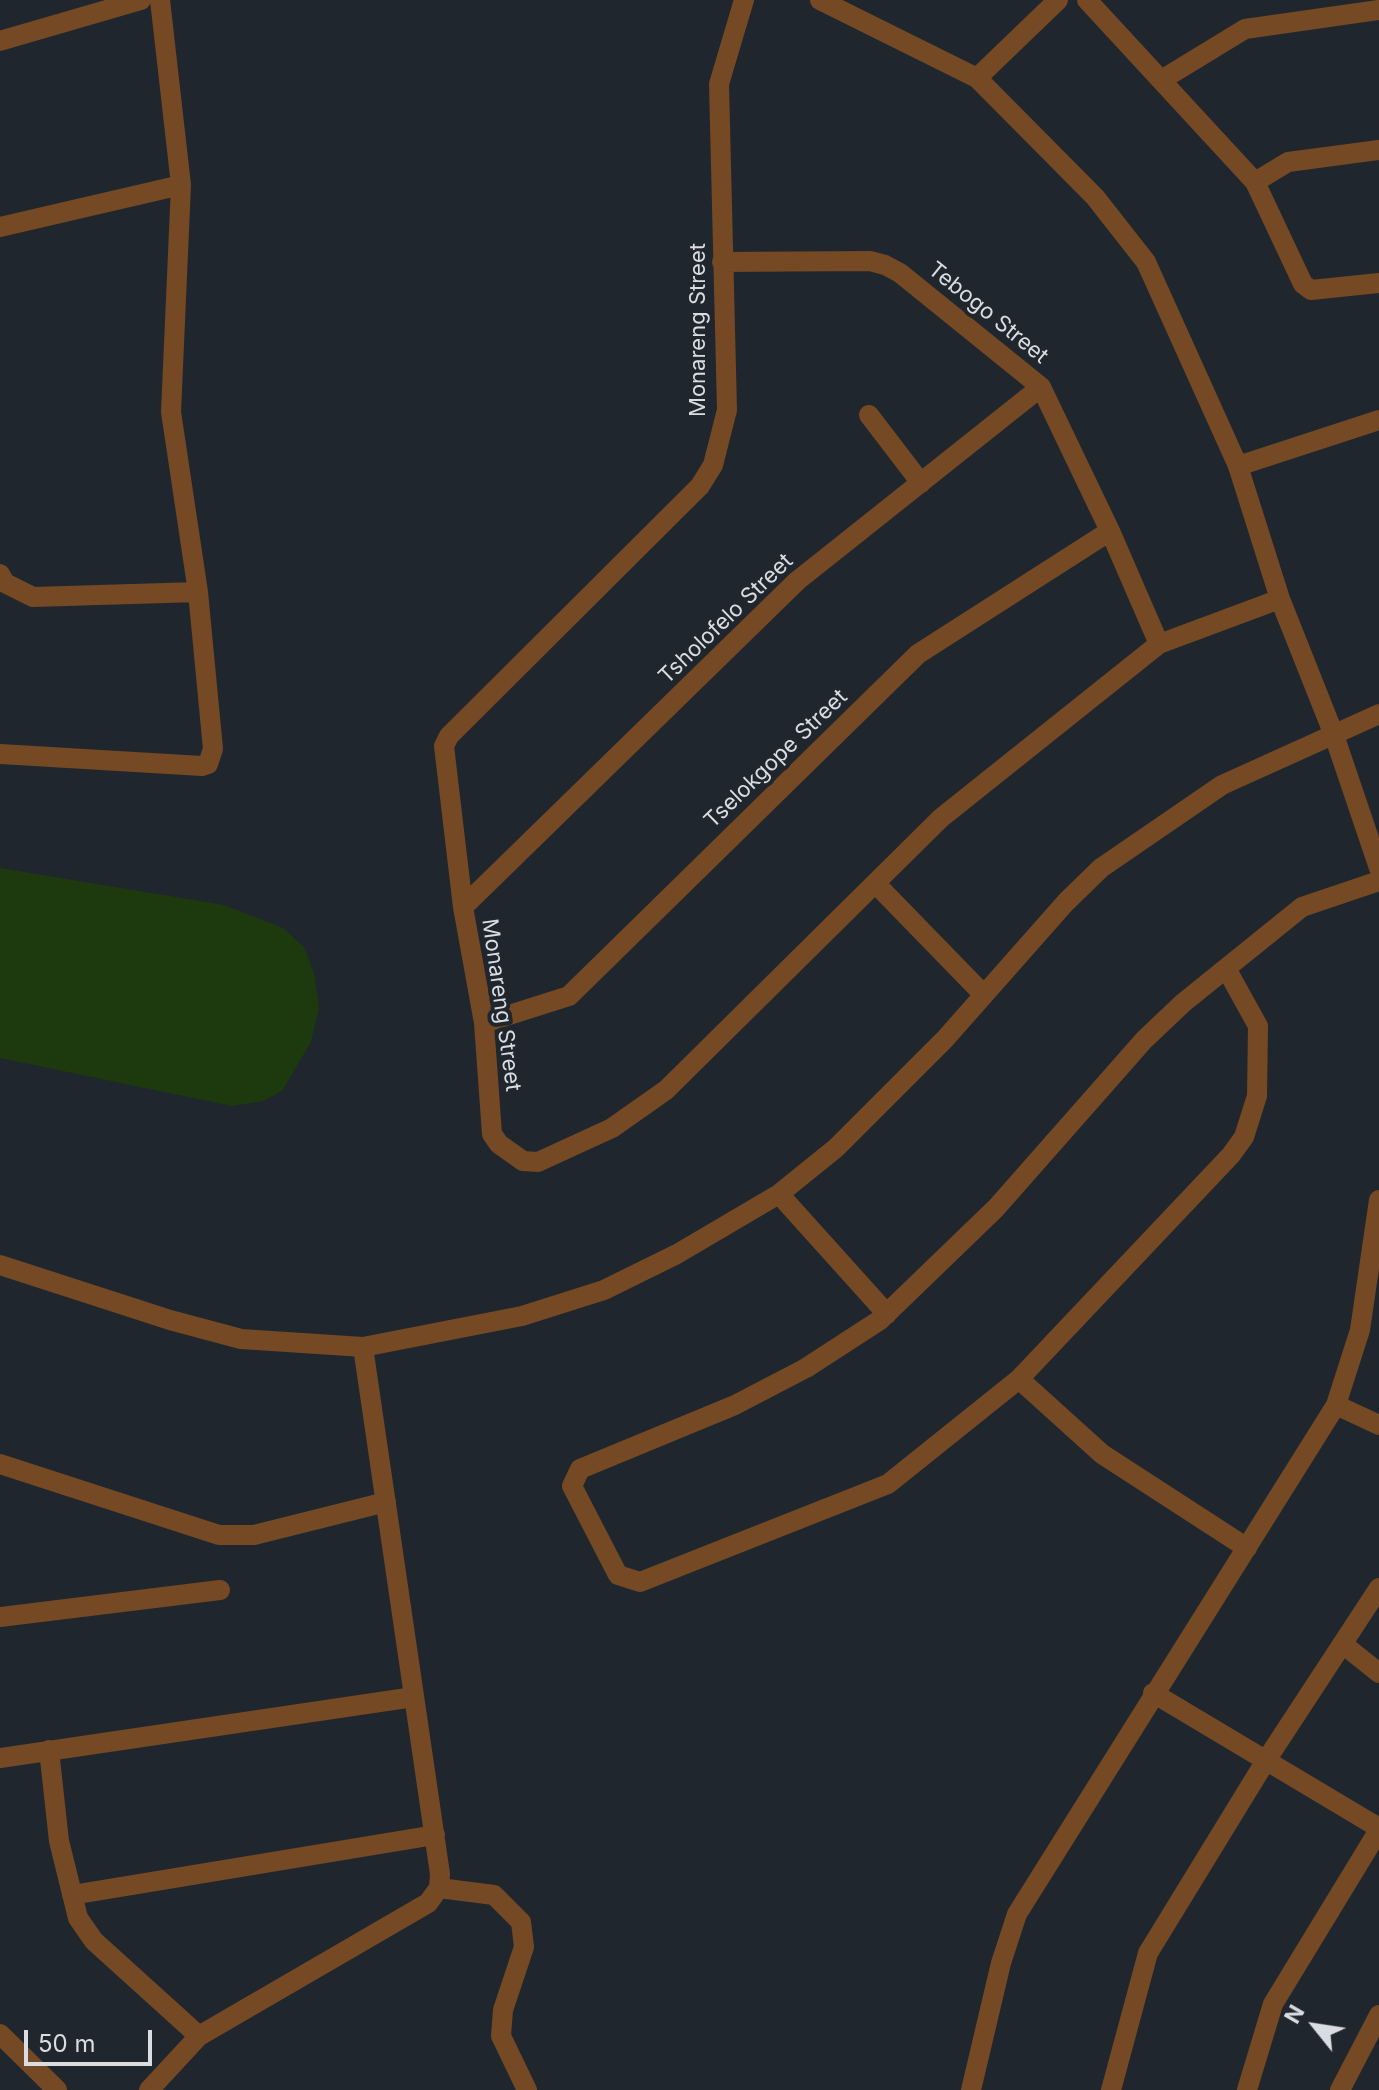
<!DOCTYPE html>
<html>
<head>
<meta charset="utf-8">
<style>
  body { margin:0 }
  #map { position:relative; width:1379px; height:2090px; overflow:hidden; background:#20262e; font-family:Inter,sans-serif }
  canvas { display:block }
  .north { position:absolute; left:1275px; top:1986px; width:80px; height:80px; -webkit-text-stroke:6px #20262e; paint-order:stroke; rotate:300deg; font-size:22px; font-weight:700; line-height:32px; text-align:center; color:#d9dde2 }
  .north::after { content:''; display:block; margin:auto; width:28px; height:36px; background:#d9dde2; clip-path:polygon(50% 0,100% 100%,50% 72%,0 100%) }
  .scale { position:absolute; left:24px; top:2030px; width:128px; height:36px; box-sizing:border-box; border:4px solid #d9dde2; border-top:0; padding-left:10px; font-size:24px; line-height:28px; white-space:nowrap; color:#d9dde2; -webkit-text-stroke:6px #20262e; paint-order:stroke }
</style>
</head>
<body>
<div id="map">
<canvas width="1379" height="2090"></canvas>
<div class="north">N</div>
<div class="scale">50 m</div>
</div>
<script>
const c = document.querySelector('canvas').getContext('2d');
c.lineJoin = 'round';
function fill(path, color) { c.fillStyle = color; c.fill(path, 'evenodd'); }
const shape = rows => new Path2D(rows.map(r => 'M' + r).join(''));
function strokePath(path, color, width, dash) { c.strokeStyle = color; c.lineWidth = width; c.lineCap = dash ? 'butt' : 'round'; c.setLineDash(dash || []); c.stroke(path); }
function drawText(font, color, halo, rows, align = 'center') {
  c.font = font + ' Inter,sans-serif'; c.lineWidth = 8; c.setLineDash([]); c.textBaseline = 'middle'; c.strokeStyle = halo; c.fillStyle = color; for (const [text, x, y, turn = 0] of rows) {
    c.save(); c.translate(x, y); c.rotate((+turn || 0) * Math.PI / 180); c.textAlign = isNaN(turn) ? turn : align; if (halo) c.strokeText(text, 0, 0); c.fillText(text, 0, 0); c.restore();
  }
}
fill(shape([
  [0,868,224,905,283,928,304,947,314,973,319,1007,311,1042,282,1091,263,1101,232,1106,0,1058]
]), '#1d3a0e');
strokePath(shape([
  [744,0,719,84,727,410,713,465,700,486,449,736,444,746,463,907,484,1023,492,1134,499,1144,523,1161,538,1162,612,1128,666,1090,941,818,1159,644,1280,599],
  [820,0,977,78,1095,197,1146,262,1238,466,1280,599,1334,735,1379,868],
  [1087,0,1255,182,1303,284,1311,290,1379,283],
  [0,41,141,0],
  [977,78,1058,0],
  [1163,79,1245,29,1379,10],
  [1255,182,1288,162,1379,150],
  [0,227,181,185],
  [722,262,870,261,885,265,900,273,1041,387,1110,531,1159,644],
  [869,415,921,483],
  [1238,466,1379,420],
  [0,574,5,583,33,597,198,592],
  [0,754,202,766,208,764,213,749,198,592,171,412,181,185,160,0],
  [876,884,983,994],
  [463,907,797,581,1041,387],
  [1227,970,1258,1026,1257,1096,1244,1137,1231,1155,1019,1379,888,1484,640,1582,618,1575,572,1486,580,1469,735,1405,806,1368,880,1320,996,1208,1144,1040,1183,1003,1302,907,1379,881],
  [484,1023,569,996,918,654,1110,531],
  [779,1194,887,1314],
  [0,1265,170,1320,241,1339,363,1347,522,1316,604,1290,677,1254,779,1194,836,1148,945,1039,1066,902,1101,868,1222,785,1379,714],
  [1019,1379,1102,1454,1247,1548],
  [1336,1405,1379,1425],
  [0,1464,219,1535,254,1535,386,1502],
  [0,1617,220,1590],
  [1344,1645,1379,1673],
  [1153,1693,1379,1828],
  [49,1750,59,1841,78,1918,94,1941,199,2036],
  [0,1758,414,1697],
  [439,1888,494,1895,521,1922,524,1947,503,2010,501,2036,527,2090],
  [72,1895,435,1835],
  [0,2034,57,2090],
  [149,2090,199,2036,428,1903,439,1888,440,1874,363,1347],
  [971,2090,1001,1963,1017,1914,1336,1405,1360,1330,1379,1200],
  [1111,2090,1148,1953,1265,1762,1379,1588],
  [1247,2090,1273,2004,1379,1830],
  [1340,2090,1379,2015]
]), '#744924', 20);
drawText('22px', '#d9dde2', '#20262e', [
  ["Tebogo Street",988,313,39],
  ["Monareng Street",698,330,-90],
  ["Tsholofelo Street",726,619,-44],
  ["Tselokgope Street",776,759,-44],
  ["Monareng Street",501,1005,82]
]);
</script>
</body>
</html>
